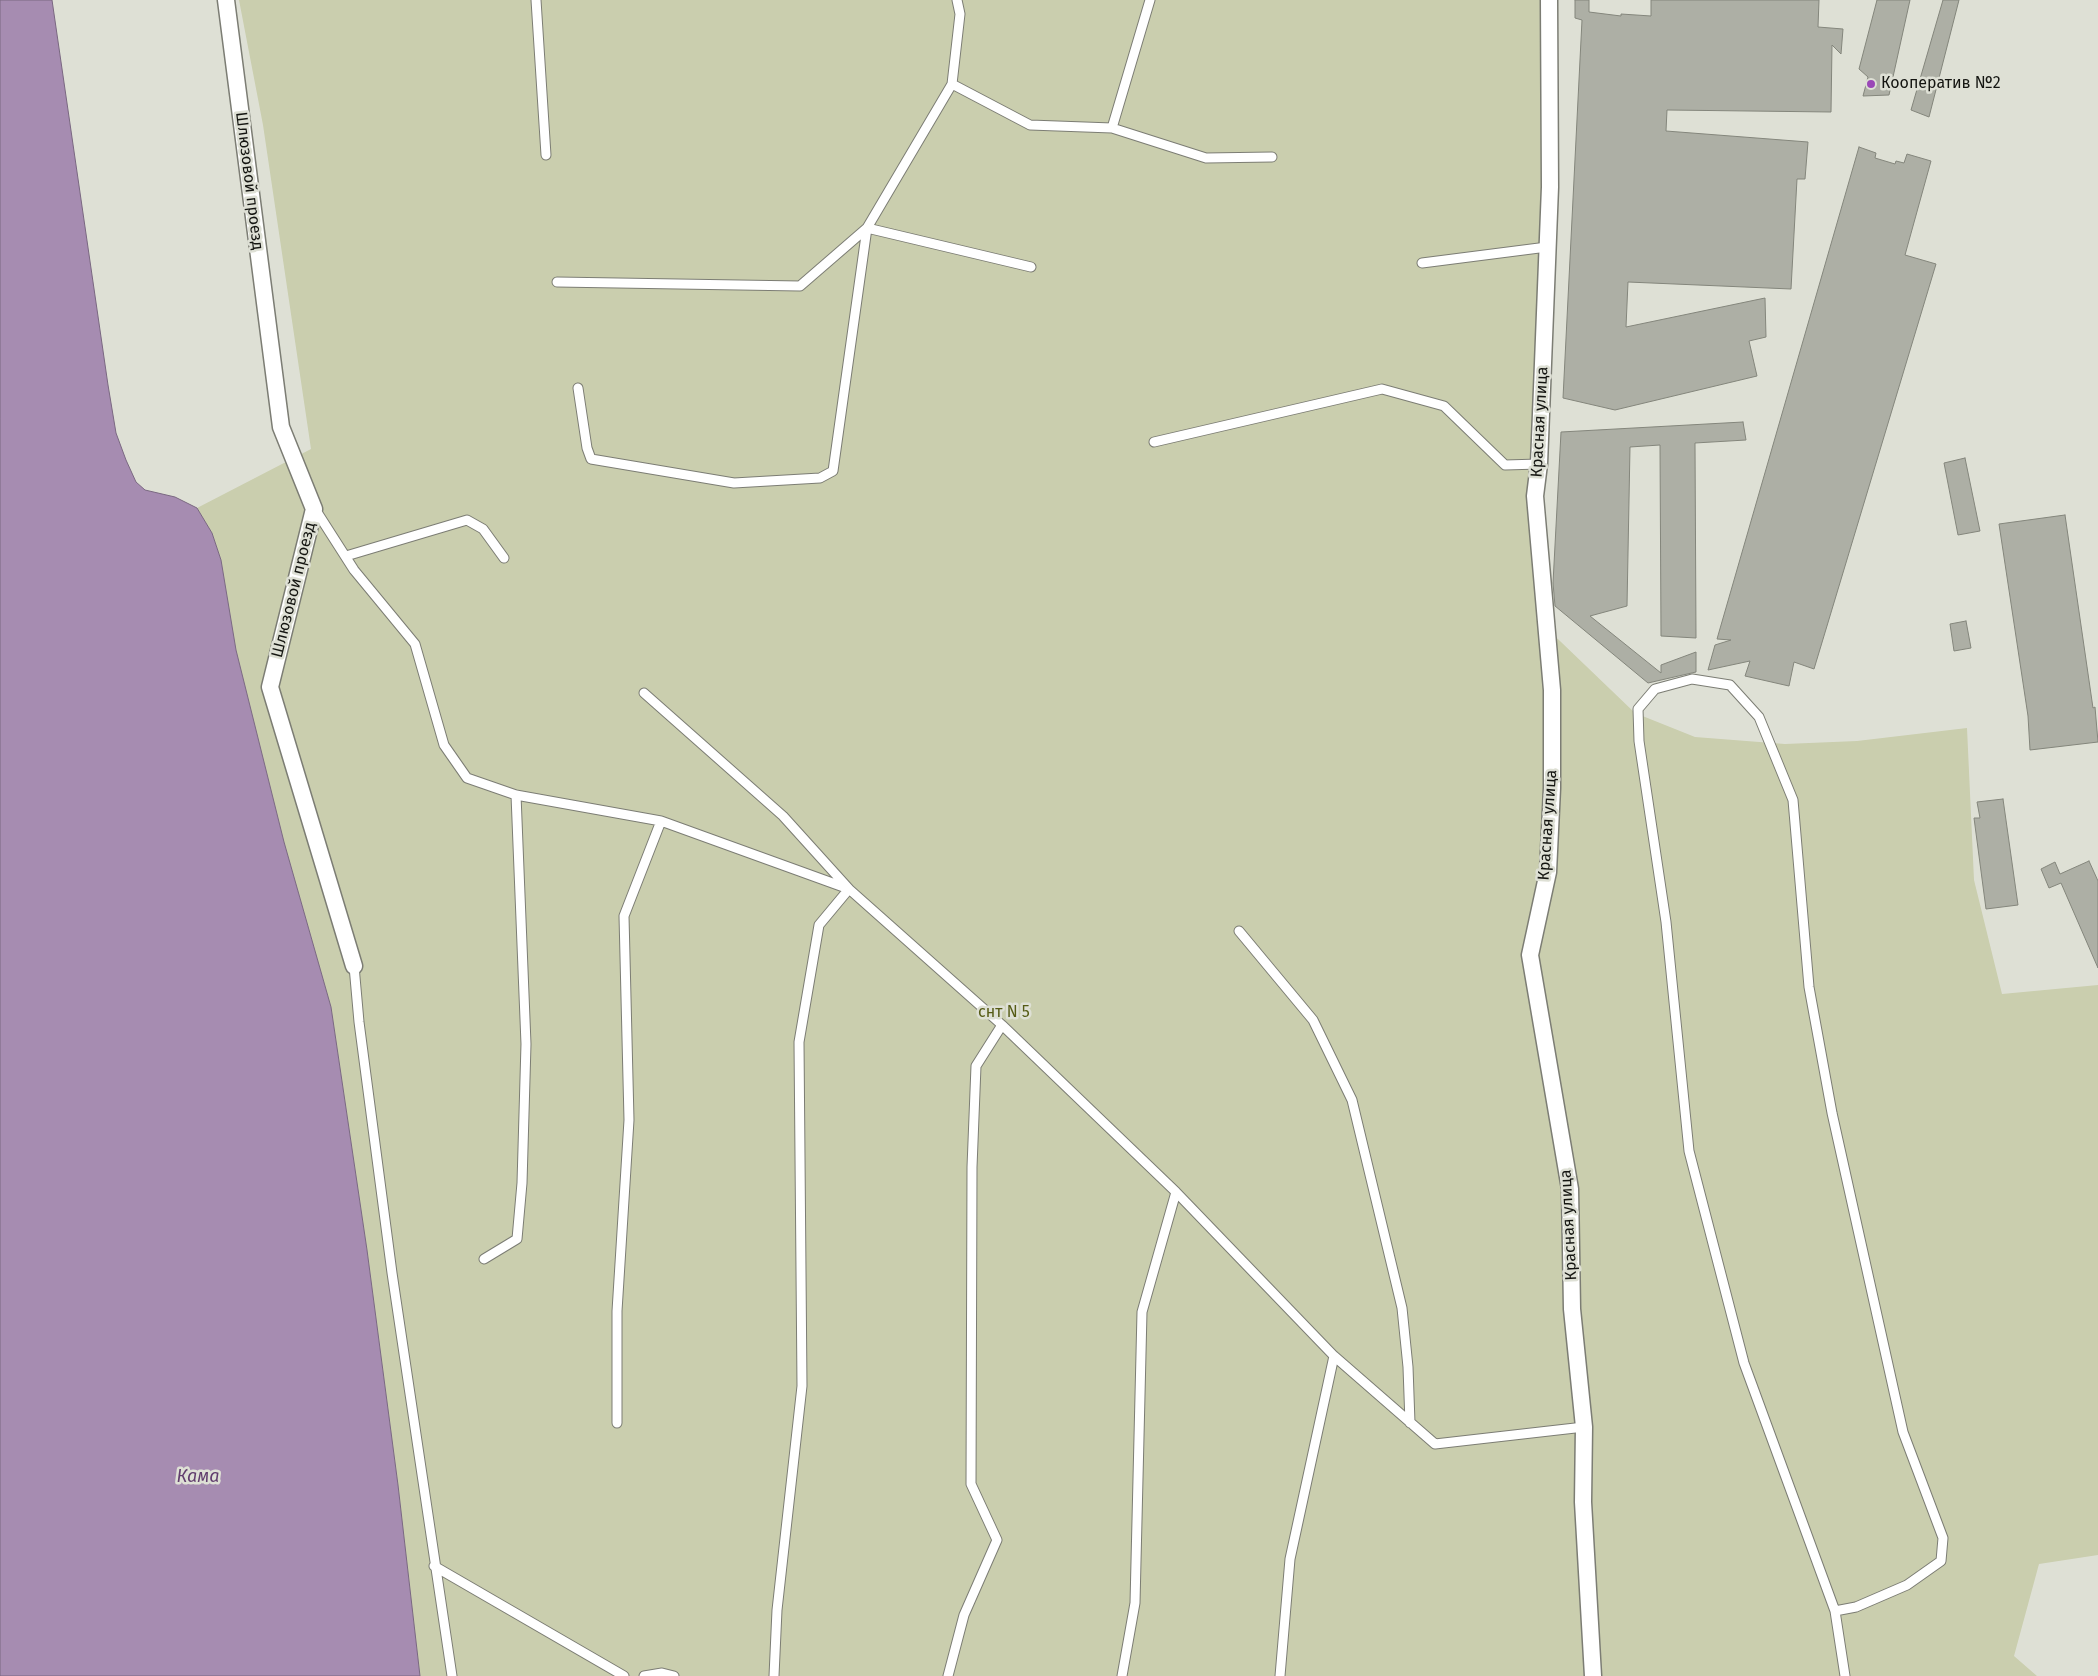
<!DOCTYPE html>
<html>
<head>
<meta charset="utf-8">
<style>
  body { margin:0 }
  canvas { display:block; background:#dee0d5 }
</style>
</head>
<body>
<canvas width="2098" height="1676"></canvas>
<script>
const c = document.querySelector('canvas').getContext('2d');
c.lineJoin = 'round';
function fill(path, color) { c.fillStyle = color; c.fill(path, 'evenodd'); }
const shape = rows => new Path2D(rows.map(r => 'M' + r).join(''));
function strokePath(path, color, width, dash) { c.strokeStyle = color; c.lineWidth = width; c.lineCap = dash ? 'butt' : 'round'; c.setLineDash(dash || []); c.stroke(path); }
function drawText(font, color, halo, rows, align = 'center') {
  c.font = font + ' "Fira Sans",sans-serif'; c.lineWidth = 5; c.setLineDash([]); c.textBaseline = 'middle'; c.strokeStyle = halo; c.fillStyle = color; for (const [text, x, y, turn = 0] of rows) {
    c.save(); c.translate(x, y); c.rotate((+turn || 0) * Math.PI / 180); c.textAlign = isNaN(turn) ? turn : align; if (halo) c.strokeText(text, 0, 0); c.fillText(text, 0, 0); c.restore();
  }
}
fill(shape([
  [239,0,1542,0,1542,288,1536,618,1635,713,1695,737,1785,744,1857,741,1967,728,1974,880,2002,994,2098,985,2098,1555,2039,1564,2014,1656,2037,1676,420,1676,398,1485,367,1250,331,1007,284,842,236,650,221,560,212,533,197,508,311,449,263,125]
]), '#caceae');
const water = shape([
  [0,0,52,0,108,385,116,433,126,460,136,482,145,490,175,497,197,508,212,533,221,560,236,650,284,842,331,1007,367,1250,398,1485,420,1676,0,1676,0,0]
]);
fill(water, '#a68cb1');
strokePath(water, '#7a6881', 1);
const building = shape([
  [1575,0,1589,0,1589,12,1621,16,1621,14,1651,16,1651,0,1819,0,1818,27,1843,29,1841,54,1832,45,1831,112,1667,110,1666,131,1808,142,1805,179,1797,179,1791,289,1628,282,1626,327,1765,298,1766,337,1749,341,1757,376,1615,410,1563,398,1582,20,1575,18,1575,0],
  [1877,0,1910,0,1889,95,1863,96,1868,77,1859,69,1877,0],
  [1943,0,1959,0,1929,117,1911,110,1943,0],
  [1859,147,1876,153,1875,158,1895,164,1896,161,1904,163,1907,154,1931,161,1905,255,1936,264,1814,669,1794,662,1789,686,1745,676,1750,661,1708,670,1715,645,1731,640,1717,639,1859,147],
  [1743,422,1746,440,1695,443,1696,638,1661,636,1660,445,1630,447,1627,606,1590,616,1661,673,1661,665,1696,652,1696,672,1648,683,1555,606,1553,583,1561,432,1743,422],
  [1965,458,1980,531,1958,535,1944,463,1965,458],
  [2065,515,2093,708,2095,707,2098,742,2030,750,2028,716,1999,524,2065,515],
  [1966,621,1971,648,1954,651,1950,624,1966,621],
  [2003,799,2018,905,1986,909,1974,818,1980,818,1977,802,2003,799],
  [2089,861,2098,881,2098,968,2061,883,2049,888,2041,869,2055,862,2060,874,2089,861]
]);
fill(building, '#adafa5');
strokePath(building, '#84867c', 1);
const lane = shape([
  [536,0,546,155],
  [952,84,1030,125,1112,128,1206,158,1272,157],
  [1112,128,1150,0],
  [1422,263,1547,247],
  [557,282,800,286,867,228,952,84,960,14,957,0],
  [578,388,587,448,591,459,734,483,820,478,833,471,867,228,1031,267],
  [1154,442,1382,389,1444,406,1505,465,1539,464],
  [315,509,354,570,415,644,444,745,467,778,516,795,661,821,849,889,1002,1025,1176,1192,1334,1356,1435,1444,1584,1427],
  [346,556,467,520,483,529,504,558],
  [644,693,783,816,849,889,819,925,799,1042,802,1386,777,1610,774,1676],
  [1239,931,1313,1020,1352,1100,1402,1308,1408,1367,1410,1423],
  [354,966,359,1022,392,1273,452,1676],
  [484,1259,517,1239,522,1183,526,1044,516,795],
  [617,1423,617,1311,629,1120,624,916,661,821],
  [434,1566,624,1676],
  [1835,1611,1856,1607,1907,1585,1941,1561,1943,1538,1903,1432,1832,1113,1809,987,1793,800,1759,717,1730,685,1692,679,1655,689,1638,709,1639,741,1666,922,1689,1151,1744,1363,1835,1611,1845,1676],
  [644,1676,662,1673,674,1676],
  [948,1676,964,1615,997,1540,971,1484,972,1167,976,1066,1002,1025],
  [1122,1676,1135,1603,1142,1312,1176,1192],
  [1280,1676,1290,1559,1334,1356]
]);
const street = shape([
  [226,0,281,427,314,509,270,687,354,966],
  [1549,0,1550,187,1539,464,1535,496,1552,690,1552,788,1548,872,1530,955,1570,1189,1572,1309,1584,1427,1583,1502,1593,1676]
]);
strokePath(lane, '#7c7d74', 11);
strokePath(street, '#7c7d74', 19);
strokePath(lane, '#fff', 9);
strokePath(street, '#fff', 16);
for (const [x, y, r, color] of [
  [1871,84,5,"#9a48b7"]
]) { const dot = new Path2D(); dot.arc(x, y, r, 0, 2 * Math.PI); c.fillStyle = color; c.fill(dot); strokePath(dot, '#dee0d5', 2); }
drawText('16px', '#141511', '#dee0d5', [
  ["Кооператив №2",1881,84]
], 'left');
drawText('16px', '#141511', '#dee0d5', [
  ["Шлюзовой проезд",249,181,83],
  ["Красная улица",1540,422,-87],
  ["Шлюзовой проезд",294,590,-76],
  ["Красная улица",1548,825,-86],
  ["Красная улица",1569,1225,-93]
]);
drawText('16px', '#555b15', '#dee0d5', [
  ["снт N 5",1004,1013]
]);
drawText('italic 18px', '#613d6e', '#dee0d5', [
  ["Кама",198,1477]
]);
</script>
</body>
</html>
